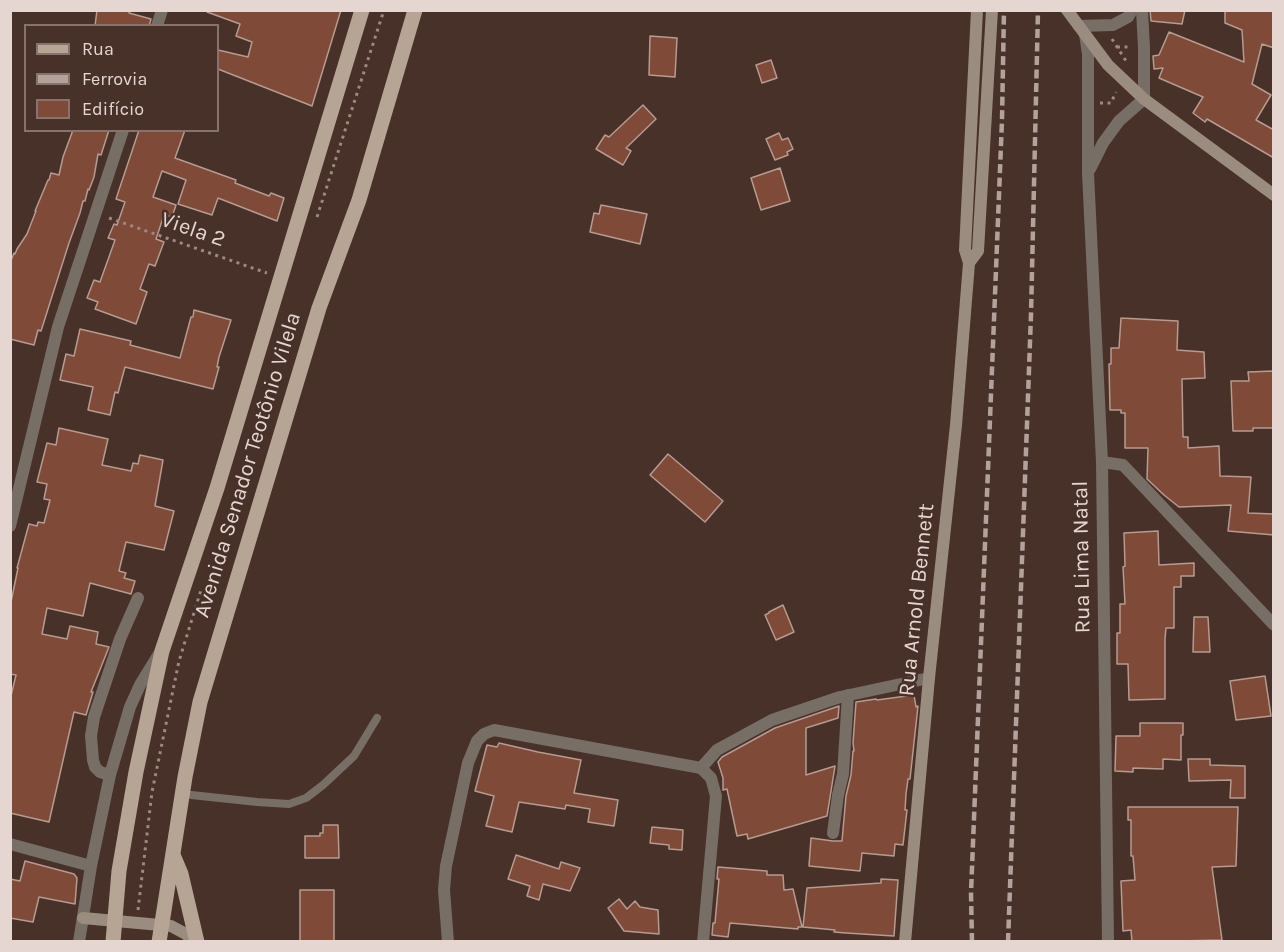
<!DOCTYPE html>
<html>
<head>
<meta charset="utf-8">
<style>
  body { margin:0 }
  #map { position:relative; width:1284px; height:952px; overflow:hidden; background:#473129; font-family:Karla,sans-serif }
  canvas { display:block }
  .frame { position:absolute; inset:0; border:12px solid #e5d6d1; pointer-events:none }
  .legend { position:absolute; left:24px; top:24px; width:195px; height:108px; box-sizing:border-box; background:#473129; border:2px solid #86736c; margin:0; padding:8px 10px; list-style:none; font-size:18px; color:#e5d6d1 }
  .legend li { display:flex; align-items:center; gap:12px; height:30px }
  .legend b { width:30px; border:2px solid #86736c }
</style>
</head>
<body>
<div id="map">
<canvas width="1284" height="952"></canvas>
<div class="frame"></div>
<ul class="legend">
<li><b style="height:8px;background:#b6a494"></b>Rua</li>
<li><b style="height:8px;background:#b3a29c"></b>Ferrovia</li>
<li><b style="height:16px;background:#7f4a38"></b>Edifício</li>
</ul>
</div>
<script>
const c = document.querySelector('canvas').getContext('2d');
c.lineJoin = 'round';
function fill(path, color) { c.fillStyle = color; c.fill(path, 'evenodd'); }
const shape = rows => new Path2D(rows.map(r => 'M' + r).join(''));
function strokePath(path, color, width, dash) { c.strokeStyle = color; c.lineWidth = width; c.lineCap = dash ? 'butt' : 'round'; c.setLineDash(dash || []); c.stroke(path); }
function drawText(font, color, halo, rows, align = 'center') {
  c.font = font + ' Karla,sans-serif'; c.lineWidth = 5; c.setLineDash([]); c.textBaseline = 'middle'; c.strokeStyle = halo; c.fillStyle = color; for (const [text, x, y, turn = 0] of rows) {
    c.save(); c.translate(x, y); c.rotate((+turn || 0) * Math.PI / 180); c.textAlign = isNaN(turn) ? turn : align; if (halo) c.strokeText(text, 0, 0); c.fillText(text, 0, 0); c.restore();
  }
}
const building = shape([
  [97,10,130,10,129,13,151,19,149,26,95,26,97,10],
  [207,10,341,10,312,106,218,69,218,50,248,57,252,42,236,36,240,24,207,12,207,10],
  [1150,10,1185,10,1182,24,1151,21,1150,10],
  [1225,10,1274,10,1274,48,1262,44,1252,84,1271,95,1256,120,1274,130,1274,158,1207,119,1205,122,1193,113,1203,97,1159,78,1163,68,1154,69,1153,56,1159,55,1169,32,1244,62,1242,30,1225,23,1225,10],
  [650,36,677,38,675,77,649,75,650,36],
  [771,60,777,78,762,83,756,65,771,60],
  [643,105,656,119,626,148,631,151,623,165,596,149,605,135,609,137,643,105],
  [73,130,109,130,101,155,98,154,94,177,89,190,88,189,85,201,83,201,80,213,69,243,41,331,38,330,34,345,10,339,10,263,14,253,15,254,17,249,27,234,36,211,35,211,48,180,49,180,51,173,59,175,63,157,73,130],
  [139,130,185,130,175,158,236,180,235,183,269,196,271,193,284,198,277,221,218,198,212,215,178,204,186,180,162,171,153,197,176,205,172,217,164,215,156,239,164,242,155,266,149,264,140,289,147,292,136,324,95,309,98,302,87,298,94,280,100,282,115,240,108,238,114,224,117,225,125,202,116,199,139,130],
  [779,133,782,140,788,138,793,149,787,152,788,155,775,160,766,139,779,133],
  [780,168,790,201,761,210,751,178,780,168],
  [601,205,647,214,640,244,590,232,594,213,599,214,601,205],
  [194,310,231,320,219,357,217,367,219,367,213,389,125,367,118,393,115,392,110,415,88,410,93,387,60,380,66,354,74,356,80,329,131,341,130,345,180,358,191,317,193,317,194,310],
  [1121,318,1178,321,1177,350,1204,352,1205,378,1182,379,1183,437,1188,437,1188,448,1219,446,1220,476,1251,477,1248,513,1274,514,1274,535,1228,531,1231,505,1179,507,1164,495,1147,479,1148,448,1125,448,1125,413,1121,413,1121,410,1110,410,1109,364,1111,364,1111,348,1119,348,1121,318],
  [1274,371,1274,428,1253,428,1253,431,1233,431,1231,381,1249,381,1248,372,1274,371],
  [59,428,108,439,102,465,131,471,133,463,138,464,140,455,163,460,155,506,174,511,164,550,126,542,119,571,126,573,124,578,135,581,131,594,90,583,83,616,47,608,42,634,67,639,70,626,98,632,96,644,109,647,91,692,93,692,86,715,74,712,49,822,10,813,10,700,16,675,10,674,10,607,18,568,17,568,29,524,37,526,38,522,44,523,50,500,44,499,47,484,37,482,47,443,56,445,59,428],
  [668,454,723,501,705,522,650,475,668,454],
  [1158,531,1159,565,1194,563,1194,576,1181,576,1181,587,1174,587,1174,628,1166,628,1165,639,1165,699,1129,700,1128,664,1117,664,1117,633,1120,633,1120,604,1125,604,1123,567,1125,566,1124,533,1158,531],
  [783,605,794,632,776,640,765,615,769,613,769,612,783,605],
  [1194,617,1208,617,1210,652,1193,652,1194,617],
  [1265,676,1271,716,1236,720,1230,681,1265,676],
  [914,695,916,707,918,706,910,779,908,779,906,794,905,810,907,810,903,845,895,844,894,856,862,853,860,871,809,866,811,838,833,841,842,841,846,796,851,775,853,751,854,751,853,743,856,702,876,699,877,700,914,695],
  [839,706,838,718,806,728,806,775,835,766,827,816,748,839,747,834,737,836,727,789,723,790,723,778,718,762,722,757,775,728,839,706],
  [1140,723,1183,723,1183,735,1181,735,1181,760,1163,759,1163,769,1133,768,1133,772,1115,771,1116,736,1140,736,1140,723],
  [499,743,538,752,581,760,574,793,618,800,614,826,588,822,590,809,566,805,565,809,519,802,512,832,486,826,494,796,475,791,487,745,497,747,499,743],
  [1188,759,1210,759,1210,765,1245,766,1245,798,1230,798,1231,780,1189,781,1188,759],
  [1128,807,1238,807,1236,866,1212,867,1222,940,1132,942,1131,930,1123,931,1121,881,1135,880,1133,856,1131,856,1131,820,1128,820,1128,807],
  [323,825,338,825,339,858,305,858,305,836,320,836,320,833,323,833,323,825],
  [652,827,683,830,682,850,669,849,669,845,650,843,652,827],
  [516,855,559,869,561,862,580,868,570,891,543,884,539,900,527,896,530,886,508,879,516,855],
  [25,861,74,874,77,878,75,904,39,897,33,922,10,918,10,879,20,881,25,861],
  [718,867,767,871,767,875,783,875,784,890,793,889,802,927,798,927,798,929,730,923,728,937,712,935,713,923,715,923,719,879,717,879,718,867],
  [881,879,898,880,894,936,846,933,834,932,835,930,803,927,807,888,881,883,881,879],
  [300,890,334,890,334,942,300,942,300,890],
  [619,899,627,909,635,901,640,907,658,910,659,934,624,931,608,908,619,899]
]);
fill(building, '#7f4a38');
strokePath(building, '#b69b91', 1.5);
strokePath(shape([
  [1112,39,1128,64],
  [1117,47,1131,47],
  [1100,103,1111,103,1116,92],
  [317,217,384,10],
  [109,218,267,273],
  [138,910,152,792,179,661,202,587]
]), '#9b8982', 3, [3, 4.5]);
strokePath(shape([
  [182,794,257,802,289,804,306,798,323,785,354,756,377,718]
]), '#776e66', 8);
strokePath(shape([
  [157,26,162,10],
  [1079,26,1113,25,1128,17,1132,10],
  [1085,34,1088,54,1088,173,1102,462,1108,942],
  [1090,169,1103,143,1119,121,1144,99,1144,48,1142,10],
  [1102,462,1123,465,1274,625],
  [10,526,58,327,123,130],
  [701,768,717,750,772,720,840,697,929,678],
  [110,775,100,772,95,767,93,760,91,736,94,717,120,639,138,598],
  [833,833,838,795,843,774,848,695],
  [10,844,91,866],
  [79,942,91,866,110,775,130,707,140,685,159,654],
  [448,942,444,890,446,866,468,763,477,741,484,734,494,730,701,768,711,778,716,796,703,942]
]), '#776e66', 12);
strokePath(shape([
  [1067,10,1108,65,1144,99,1274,195],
  [969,263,978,251,992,10],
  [83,918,171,926,186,934,194,942],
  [905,942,929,678,956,425,969,263,965,250,977,10]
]), '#9b8c80', 12);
strokePath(shape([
  [173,855,181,874,197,942],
  [113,942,119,871,136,772,162,651,217,488,362,10],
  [159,942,185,777,200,702,319,308,359,200,415,10]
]), '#b6a494', 15);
strokePath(shape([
  [972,942,971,893,1002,120,1004,10],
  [1008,942,1031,315,1038,10]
]), '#b3a29c', 4.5, [9, 4.5]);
drawText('22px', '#e5d6d1', '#473129', [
  ["Viela 2",193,230,19],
  ["Avenida Senador Teotônio Vilela",248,465,-73],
  ["Rua Lima Natal",1082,557,-91],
  ["Rua Arnold Bennett",917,600,-84]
]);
</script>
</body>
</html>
